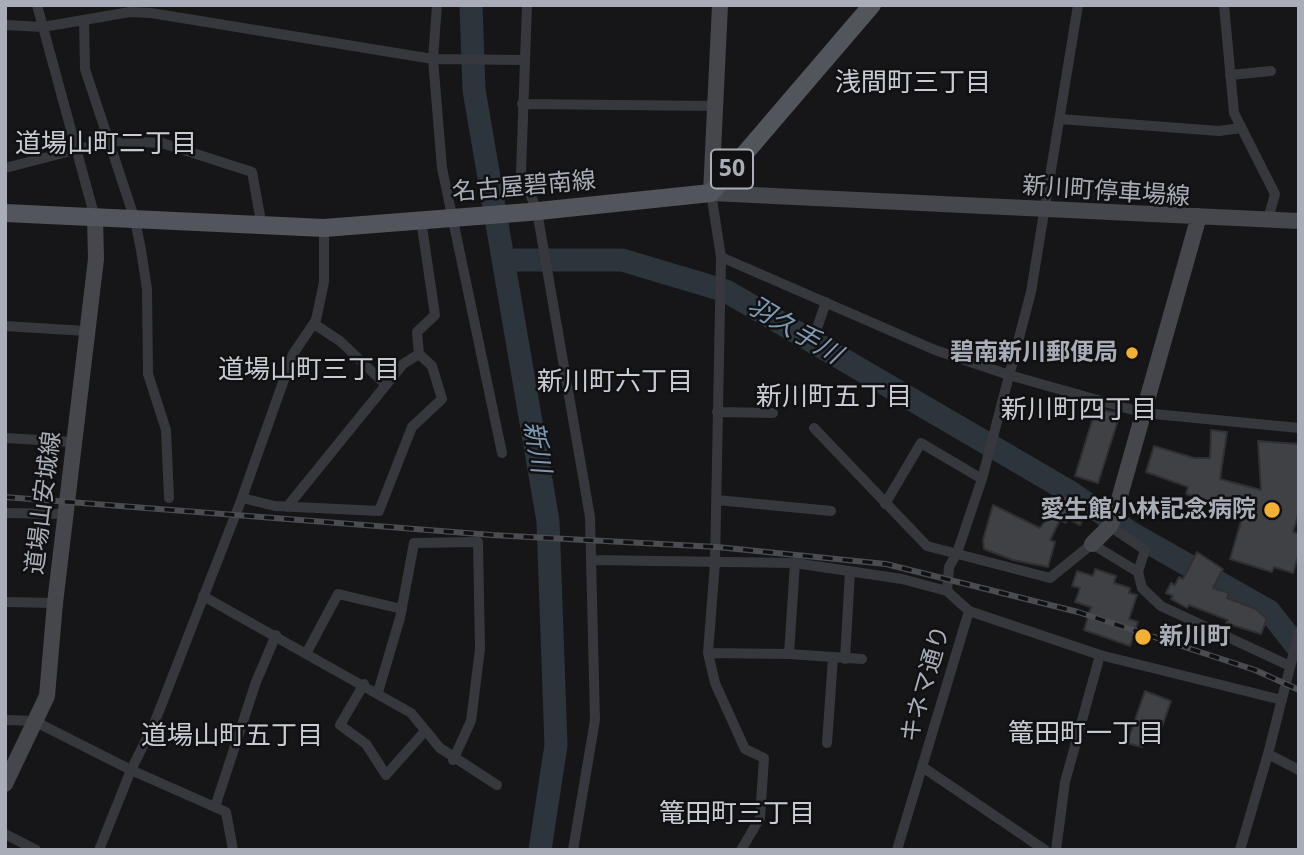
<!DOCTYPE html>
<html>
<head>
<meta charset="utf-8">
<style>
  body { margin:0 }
  #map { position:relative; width:1304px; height:855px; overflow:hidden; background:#161618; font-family:"Noto Sans",sans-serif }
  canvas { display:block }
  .frame { position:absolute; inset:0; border:7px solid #a8adb8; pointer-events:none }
</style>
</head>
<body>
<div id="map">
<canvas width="1304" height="855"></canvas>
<div class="frame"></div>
</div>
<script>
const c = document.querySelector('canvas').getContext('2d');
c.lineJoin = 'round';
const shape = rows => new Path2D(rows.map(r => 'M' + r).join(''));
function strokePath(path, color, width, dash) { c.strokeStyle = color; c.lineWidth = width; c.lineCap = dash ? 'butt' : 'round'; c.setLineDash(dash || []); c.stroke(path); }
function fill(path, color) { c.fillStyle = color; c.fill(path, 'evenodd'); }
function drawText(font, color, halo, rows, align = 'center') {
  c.font = font + ' "Noto Sans","Noto Sans JP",sans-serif'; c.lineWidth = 5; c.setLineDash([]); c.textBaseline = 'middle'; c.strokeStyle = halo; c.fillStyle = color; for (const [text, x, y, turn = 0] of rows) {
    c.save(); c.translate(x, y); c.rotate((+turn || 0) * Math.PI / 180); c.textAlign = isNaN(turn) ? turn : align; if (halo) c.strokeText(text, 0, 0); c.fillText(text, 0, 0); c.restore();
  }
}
strokePath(shape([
  [471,5,474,90,548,521,556,745,540,850],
  [504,260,622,260,726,291,1070,492,1133,534,1269,611,1299,649]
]), '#2c353c', 23);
const building = shape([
  [1096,408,1120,414,1098,483,1075,476,1096,408],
  [1211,430,1227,432,1220,479,1261,490,1258,441,1299,444,1299,511,1293,532,1299,534,1299,553,1293,573,1274,567,1272,572,1230,559,1244,511,1186,494,1188,487,1146,472,1154,446,1194,458,1210,458,1211,430],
  [1065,495,1089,509,1080,525,1068,519,1066,523,1060,520,1050,540,1055,542,1048,567,1013,560,984,549,983,540,993,505,1040,528,1065,495],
  [1197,552,1223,569,1213,588,1229,593,1227,598,1256,609,1267,619,1261,634,1226,623,1228,620,1189,605,1187,608,1171,599,1173,596,1166,593,1171,583,1175,585,1179,577,1183,579,1197,552],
  [1095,569,1116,576,1114,583,1130,588,1129,593,1137,595,1129,619,1138,622,1130,646,1084,630,1091,607,1075,602,1080,588,1072,586,1077,571,1093,576,1095,569],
  [1145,691,1171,701,1156,744,1144,740,1142,747,1127,743,1145,691]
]);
fill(building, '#404145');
strokePath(building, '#303034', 2);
strokePath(shape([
  [37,5,95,218],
  [437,5,433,59,442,168,502,453],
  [527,5,521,172,537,211,590,517,595,720,573,850],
  [1078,5,1031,292,982,479,957,553,949,567,947,591,969,611,1100,655,1282,700],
  [1224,5,1234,113,1275,194,1268,219],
  [84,20,85,69,135,220,141,250,147,289,148,374,166,430,169,498],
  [5,25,43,27,130,12,151,13,433,59,524,60],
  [1230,75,1271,71],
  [522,104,717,106],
  [1060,119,1219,131,1241,128],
  [5,168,110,141,162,143,252,172,262,227],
  [711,193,721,257,715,563,708,653,715,683,745,749,764,758,760,818,741,850],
  [721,257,935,350,1009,375,1144,413,1299,428],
  [314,324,340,341,386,385],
  [5,326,86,331],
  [815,334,826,302],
  [717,412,773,413],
  [814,428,927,546,1050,578,1092,544,1138,572],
  [5,438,74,442],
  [242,498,275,506,379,511,412,427,442,399,432,366,419,354,417,332,435,315,421,220],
  [717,500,831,511],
  [885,504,921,443,982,479],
  [287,507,403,364,419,354],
  [5,513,66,514],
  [1110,526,1145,550,1138,572,1142,588,1161,606,1290,666],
  [591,560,795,563,902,579,947,591],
  [203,596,411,713,440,748,497,785],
  [5,602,55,603],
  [307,652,338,594,402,609],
  [708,653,789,654,862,659],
  [789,654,795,563],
  [845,659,850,571],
  [364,684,340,725,366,744,386,775,425,731],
  [378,692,400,618,414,543,478,542,480,649,471,721,453,760],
  [5,720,34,721,131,770,226,812,233,850],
  [827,743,833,658],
  [1268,754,1299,770],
  [924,768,1045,850],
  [215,807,256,682,276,635],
  [5,834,36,850],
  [99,850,131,770,154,724,242,498,293,354,316,320,324,282,324,228],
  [897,850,969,611],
  [1056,850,1065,782,1100,655],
  [1240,850,1268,754,1299,632]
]), '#37383d', 10);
strokePath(shape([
  [720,5,711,193,1299,221],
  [1092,544,1110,526,1114,517,1199,216],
  [5,784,47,696,55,603,96,259,95,218]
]), '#45474d', 16);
strokePath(shape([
  [5,213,324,228,529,212,711,193,872,5]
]), '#53555c', 18);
const rail = shape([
  [5,497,492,535,717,547,886,564,1078,612,1255,670,1299,690]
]);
strokePath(rail, '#4a4c52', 6);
strokePath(rail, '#111113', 3.5, [10]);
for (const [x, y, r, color] of [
  [1132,353,7,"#f2b134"],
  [1272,510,9,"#f2b134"],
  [1143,637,9,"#f2b134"]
]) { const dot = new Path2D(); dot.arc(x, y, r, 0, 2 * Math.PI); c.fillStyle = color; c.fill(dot); strokePath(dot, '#111113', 2.5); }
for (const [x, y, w] of [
  [732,169,42]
]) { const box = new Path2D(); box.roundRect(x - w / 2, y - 19.5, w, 39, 5); c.fillStyle = '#111113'; c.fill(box); strokePath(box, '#a8adb8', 2); }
drawText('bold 23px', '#a8adb8', null, [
  ["50",732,169]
]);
drawText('24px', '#a8adb8', '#111113', [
  ["名古屋碧南線",524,187,-5],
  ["新川町停車場線",1106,192,4],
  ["道場山安城線",44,503,-83],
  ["キネマ通り",926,684,-74]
]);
drawText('bold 24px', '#a8adb8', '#111113', [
  ["碧南新川郵便局",1118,353],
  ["愛生館小林記念病院",1256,510],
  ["新川町",1159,637,"left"]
], 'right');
drawText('26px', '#c9ccd4', '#111113', [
  ["浅間町三丁目",913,84],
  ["道場山町二丁目",106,145],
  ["道場山町三丁目",309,371],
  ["新川町六丁目",615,383],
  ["新川町五丁目",834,398],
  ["新川町四丁目",1079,411],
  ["篭田町一丁目",1086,735],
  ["道場山町五丁目",232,737],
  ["篭田町三丁目",737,815]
]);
drawText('italic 26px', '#7f9bb3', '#111113', [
  ["羽久手川",794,331,31],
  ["新川",536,447,80]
]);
</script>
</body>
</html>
